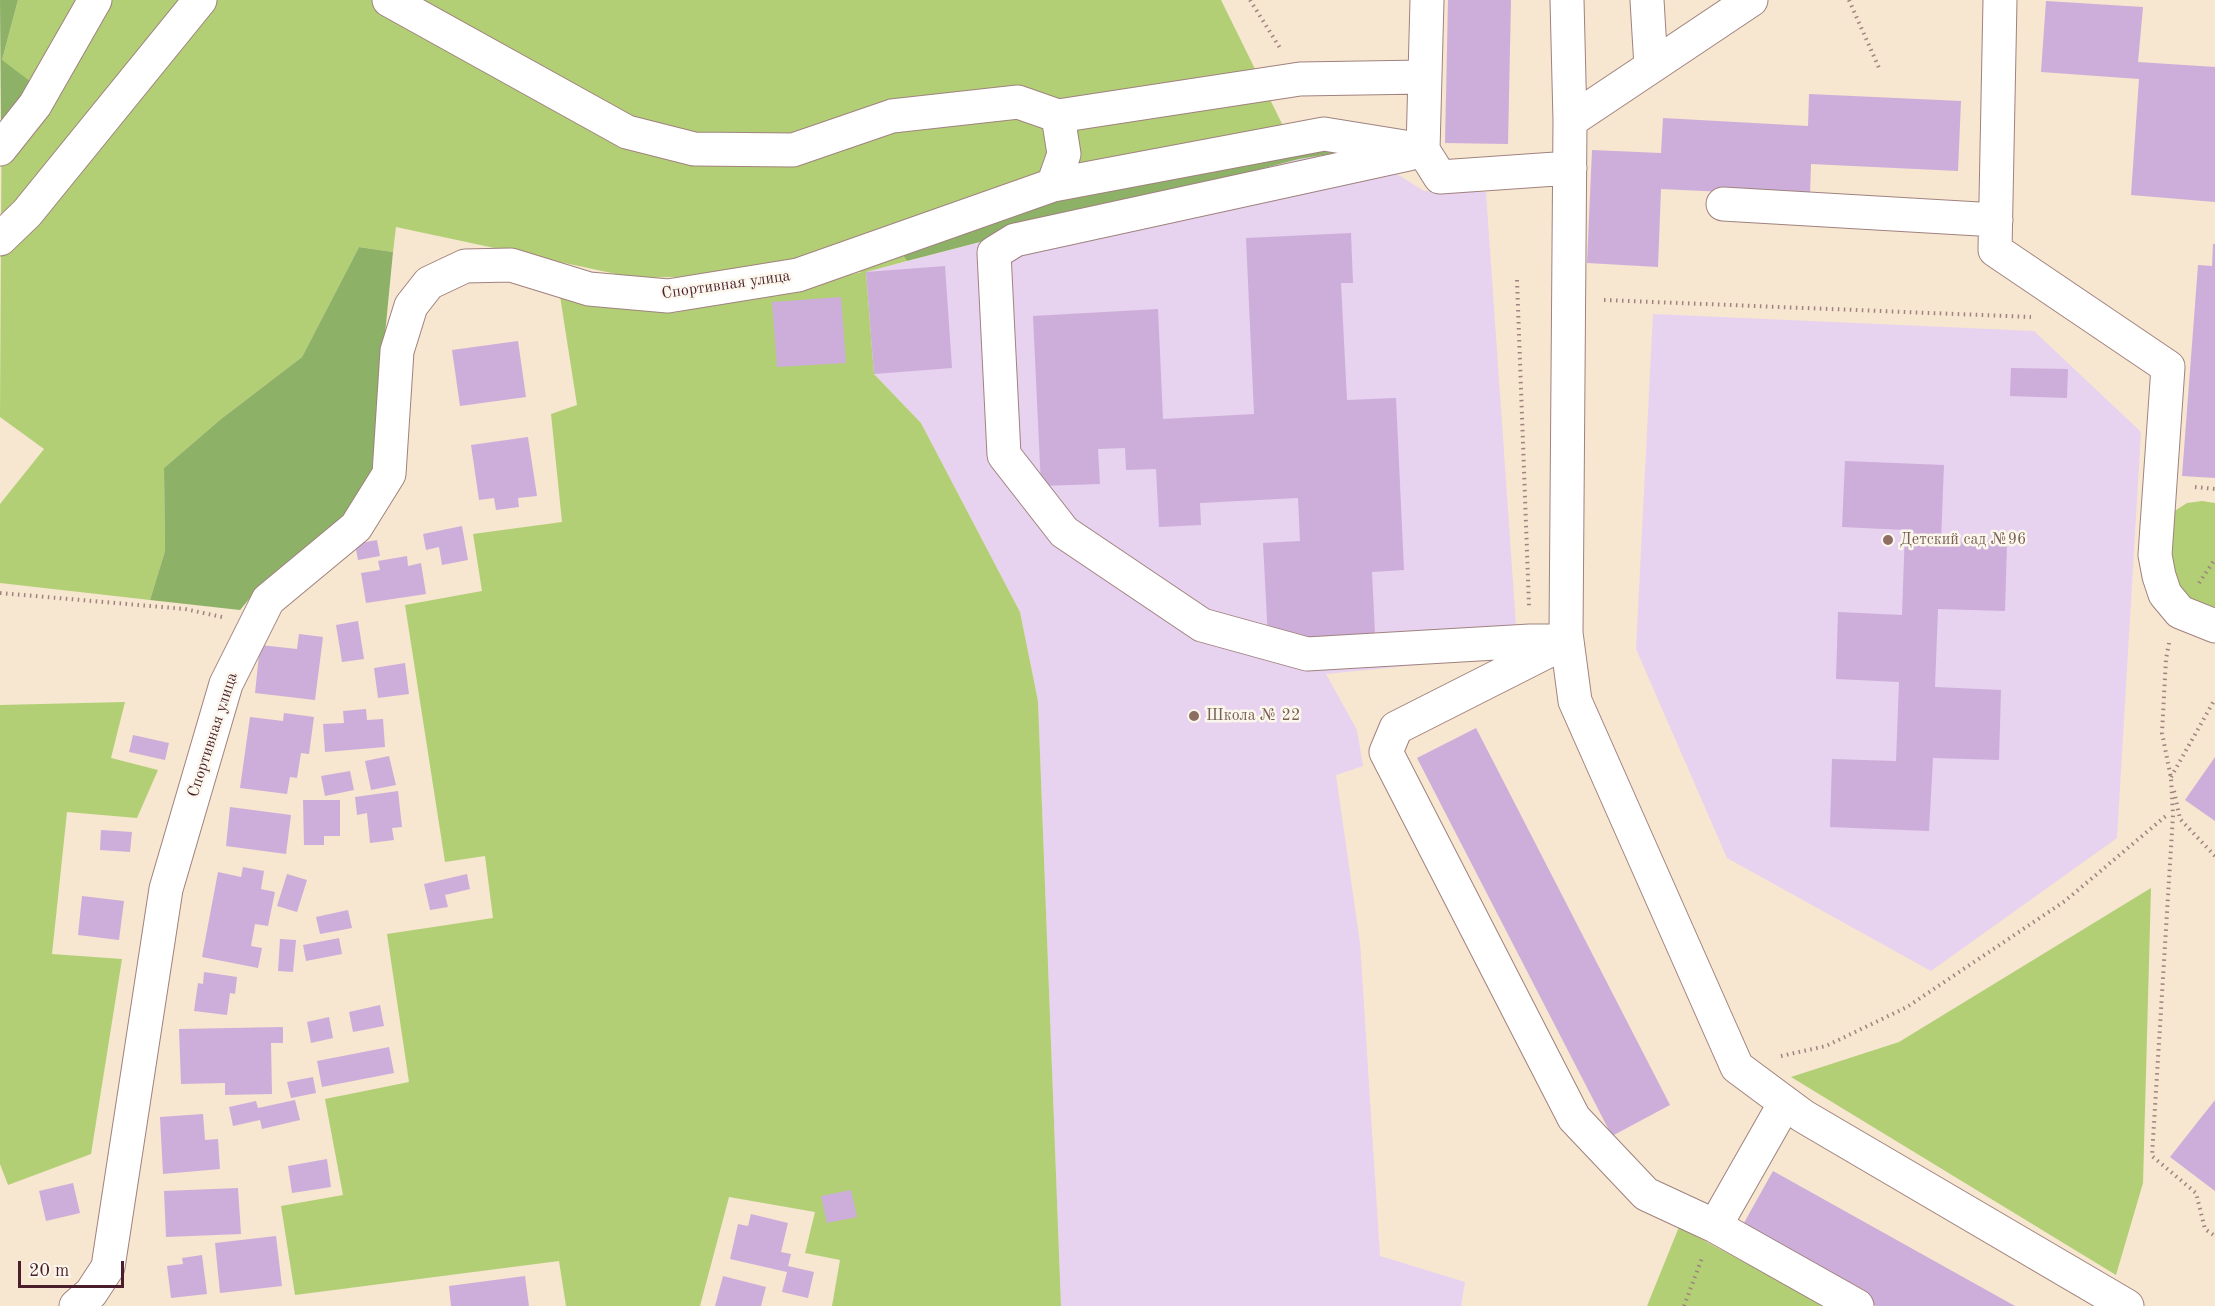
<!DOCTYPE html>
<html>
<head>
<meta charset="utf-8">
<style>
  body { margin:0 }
  #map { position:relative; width:2215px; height:1306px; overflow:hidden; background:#f7e6d0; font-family:"Old Standard TT",serif }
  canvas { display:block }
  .scale { position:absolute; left:18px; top:1261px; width:106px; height:27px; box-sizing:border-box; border:3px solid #4a1f2b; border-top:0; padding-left:8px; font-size:18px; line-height:21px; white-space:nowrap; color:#4a1f2b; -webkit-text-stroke:4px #fbf7ec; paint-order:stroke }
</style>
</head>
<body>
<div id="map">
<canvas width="2215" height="1306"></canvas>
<div class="scale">20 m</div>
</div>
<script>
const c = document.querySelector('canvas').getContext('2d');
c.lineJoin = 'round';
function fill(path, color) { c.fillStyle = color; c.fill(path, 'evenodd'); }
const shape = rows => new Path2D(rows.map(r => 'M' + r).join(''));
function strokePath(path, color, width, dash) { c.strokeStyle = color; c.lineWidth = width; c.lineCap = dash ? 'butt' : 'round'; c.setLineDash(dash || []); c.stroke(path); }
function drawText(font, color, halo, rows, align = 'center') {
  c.font = font + ' "Old Standard TT",serif'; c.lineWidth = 5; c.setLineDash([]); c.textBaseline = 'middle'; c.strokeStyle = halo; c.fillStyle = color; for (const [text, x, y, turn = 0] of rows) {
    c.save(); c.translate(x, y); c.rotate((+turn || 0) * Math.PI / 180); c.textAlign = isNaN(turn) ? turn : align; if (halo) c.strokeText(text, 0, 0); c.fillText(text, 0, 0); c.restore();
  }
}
fill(shape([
  [1366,148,1392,171,1424,191,1486,192,1518,655,1326,674,1357,730,1363,766,1336,775,1360,943,1380,1256,1465,1282,1461,1306,1061,1306,1038,701,1020,612,921,423,874,374,866,272,1299,159],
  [1653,314,2034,331,2141,432,2117,838,1931,971,1727,858,1636,649]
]), '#e7d2ef');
fill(shape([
  [18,0,1221,0,1290,140,893,241,907,261,866,272,874,374,921,423,1020,612,1038,701,1061,1306,832,1306,840,1260,805,1253,815,1212,729,1197,700,1306,566,1306,559,1261,295,1295,281,1206,343,1195,325,1099,409,1082,387,934,493,918,485,856,445,862,405,605,482,591,473,534,562,522,551,414,577,405,560,296,673,313,862,272,635,278,396,227,393,252,359,247,302,357,221,419,164,468,165,551,150,600,0,583,0,504,44,449,0,417,2,60],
  [2202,501,2215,503,2215,613,2198,609,2167,573,2173,512,2187,503],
  [125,702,111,758,158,770,137,818,67,812,52,954,122,959,91,1154,8,1185,0,1164,0,705],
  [2151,888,2143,1183,2116,1275,1791,1077,1899,1042],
  [1679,1227,1825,1306,1647,1306]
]), '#b2cf76');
fill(shape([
  [0,0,18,0,2,60,31,82,1,126],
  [1290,140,1366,148,1299,159,907,261,893,241],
  [359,247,393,252,371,478,335,528,255,592,240,610,150,600,165,551,164,468,221,419,302,357]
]), '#8db267');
fill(shape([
  [1448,0,1511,0,1508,144,1445,143],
  [2046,1,2143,7,2138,62,2215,67,2215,202,2131,195,2139,79,2041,72],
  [1809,94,1961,101,1958,171,1811,164,1810,196,1661,189,1658,267,1587,263,1592,150,1661,153,1663,118,1808,126],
  [1351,233,1353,283,1341,283,1347,400,1396,398,1404,570,1372,572,1375,634,1268,639,1263,543,1300,541,1298,498,1200,503,1201,525,1159,527,1156,469,1126,470,1125,448,1098,449,1100,484,1041,486,1033,316,1158,309,1163,419,1254,414,1246,238],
  [2213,244,2215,244,2215,478,2182,476,2198,265,2212,266],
  [945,266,952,368,874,374,866,272],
  [841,297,846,363,777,367,772,302],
  [518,341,526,397,460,406,452,350],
  [2011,368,2068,369,2067,398,2010,396],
  [528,437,537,496,518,498,519,507,496,510,494,498,479,500,471,445],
  [1845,461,1944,465,1941,541,2007,544,2005,611,1938,609,1935,687,2001,690,1999,760,1933,758,1929,831,1830,827,1832,759,1896,761,1899,682,1836,679,1838,612,1902,615,1905,530,1842,527],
  [462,526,468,560,442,565,439,547,426,550,423,534],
  [377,540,380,556,358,560,355,544],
  [407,556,408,566,421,563,426,594,366,603,361,573,380,570,378,561],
  [358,621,364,659,342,662,336,625],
  [299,634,323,637,315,700,255,693,260,645,297,649],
  [405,663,409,694,378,698,374,668],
  [366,709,367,720,383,719,385,747,325,752,323,724,344,723,343,711],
  [284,713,314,717,309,754,301,753,297,778,290,777,287,794,240,788,250,717,283,721],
  [1476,728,1670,1105,1612,1136,1417,758],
  [133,735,169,743,165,760,129,752],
  [389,756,396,785,371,790,365,761],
  [2215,757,2215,821,2185,800],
  [350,771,354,790,325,796,321,776],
  [398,791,402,827,392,828,394,840,370,843,367,813,357,815,355,797],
  [303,800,340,800,340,836,324,836,324,845,304,845],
  [230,807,291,815,286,854,226,846],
  [101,830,132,832,130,852,100,850],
  [243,867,264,871,261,889,275,892,268,926,255,924,251,946,262,948,258,968,202,957,218,872,241,877],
  [287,874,307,880,297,912,277,906],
  [467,874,470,889,445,895,448,907,430,910,424,884],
  [82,896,124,901,119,940,78,935],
  [348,910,352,928,320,934,316,917],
  [339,938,342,954,306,961,303,945],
  [280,939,296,940,293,972,278,971],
  [204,972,237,977,235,994,230,993,227,1015,194,1011,198,983,203,984],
  [380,1005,384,1026,353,1032,349,1012],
  [329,1017,333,1038,311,1043,307,1022],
  [283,1027,283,1043,271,1043,272,1094,225,1095,225,1083,181,1084,179,1029],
  [389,1047,394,1073,322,1087,317,1061],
  [313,1077,316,1093,291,1098,287,1082],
  [295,1100,300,1120,262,1129,260,1120,233,1126,229,1107,256,1101,258,1108],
  [2215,1100,2215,1191,2170,1157],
  [203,1114,205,1140,218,1139,220,1169,163,1174,160,1117],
  [327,1159,331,1187,292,1193,288,1166],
  [1773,1171,2015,1306,1876,1306,1740,1230],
  [73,1183,80,1213,46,1221,39,1191],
  [238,1188,241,1234,166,1237,164,1191],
  [851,1190,857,1217,827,1223,821,1196],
  [751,1214,788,1223,781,1252,791,1254,788,1266,814,1272,808,1298,782,1292,787,1272,730,1259,738,1224,748,1226],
  [276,1236,282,1286,220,1293,215,1243],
  [202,1255,207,1294,171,1298,167,1266,183,1264,182,1258],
  [525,1276,529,1306,451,1306,449,1286],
  [723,1276,766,1287,761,1306,715,1306]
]), '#cdaeda');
const minor = shape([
  [389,0,627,132,694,149,793,150,892,116,1018,102,1058,116,1300,79,1423,77],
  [1427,0,1423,150,1440,177,1570,168],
  [1567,0,1570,121],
  [1647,0,1651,67],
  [1751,0,1570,121,1566,633,1575,701,1737,1067,1803,1116,2127,1306],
  [2000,0,1995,250,2168,367,2155,555,2159,576,2165,594,2180,612,2215,626],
  [0,149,35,105,95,0],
  [1409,154,1015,240,994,253,1004,455,1064,532,1202,625,1307,654,1530,641,1567,641],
  [1053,185,1064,154,1058,116],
  [1723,204,1996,220],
  [0,239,27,213,200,0],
  [1560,645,1396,728,1386,752,1574,1118,1646,1194,1715,1226,1857,1306],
  [1715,1226,1785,1103],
  [76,1306,91,1293,108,1267,166,889,226,684,268,600,356,527,389,474,397,351,411,306,429,283,465,266,511,265,589,289,668,296,798,275,1053,185,1324,134,1423,150]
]);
strokePath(minor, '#a0827e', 35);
strokePath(shape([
  [1250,0,1280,48],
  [1849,0,1879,68],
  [1517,280,1529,606],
  [1604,300,2031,317],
  [2195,487,2215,489],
  [2199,583,2215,559],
  [0,593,185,609,222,617],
  [2169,643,2166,659,2162,733,2171,778,2173,815,2152,1156,2196,1193,2205,1229,2215,1236],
  [2171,777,2215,699],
  [2174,791,2180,819,2215,856],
  [1781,1056,1826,1046,1907,1007,2065,901,2167,815],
  [1684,1306,1702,1258]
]), '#a0827e', 4, [1.5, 4.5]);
strokePath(minor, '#fff', 33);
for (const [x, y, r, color] of [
  [1888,540,6,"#8d6e63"],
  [1194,716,6,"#8d6e63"]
]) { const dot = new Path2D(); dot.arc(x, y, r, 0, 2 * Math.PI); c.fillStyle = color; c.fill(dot); strokePath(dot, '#fbf7ec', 2); }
drawText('16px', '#4a1f2b', '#fbf7ec', [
  ["Спортивная улица",726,285,-8],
  ["Спортивная улица",213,735,-72]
]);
drawText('16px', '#785e54', '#fbf7ec', [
  ["Детский сад №96",1900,540],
  ["Школа № 22",1206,716]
], 'left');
</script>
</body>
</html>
